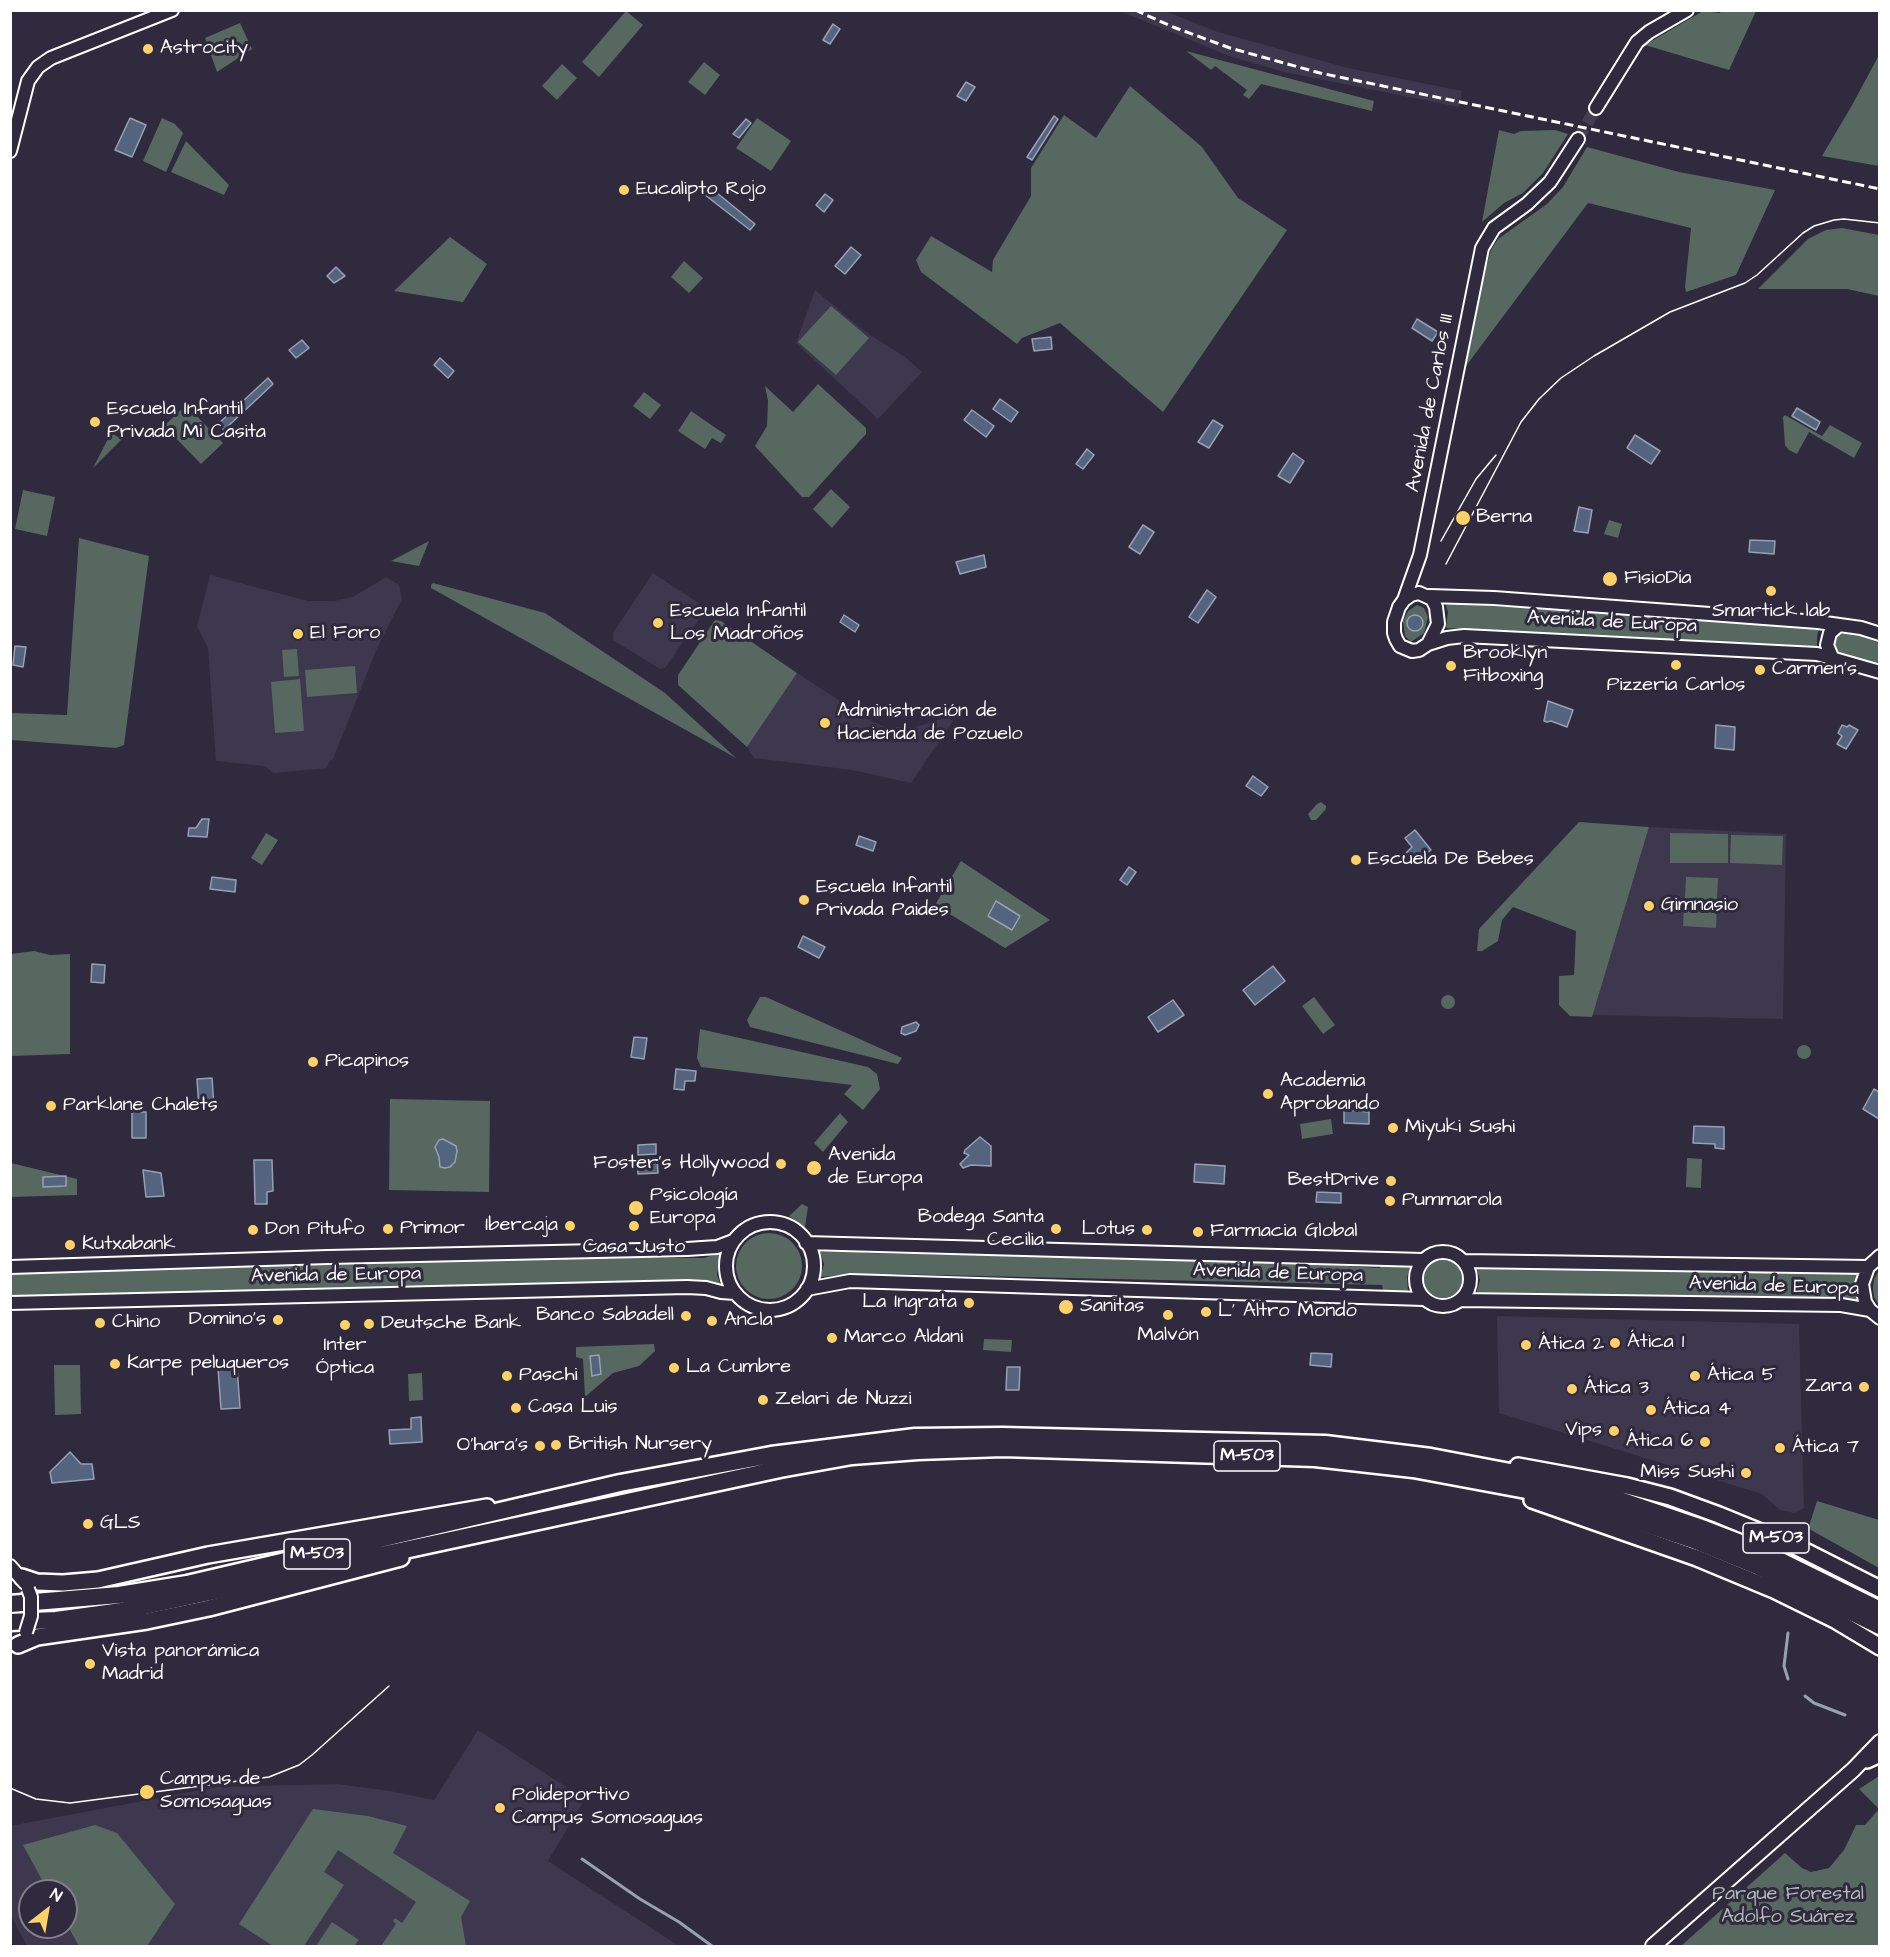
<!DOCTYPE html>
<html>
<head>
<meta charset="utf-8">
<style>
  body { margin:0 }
  #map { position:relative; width:1890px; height:1957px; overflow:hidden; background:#2f2a3d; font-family:"Architects Daughter",sans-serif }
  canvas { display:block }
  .frame { position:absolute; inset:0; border:12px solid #fff; pointer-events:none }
  .north { position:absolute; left:18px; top:1879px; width:60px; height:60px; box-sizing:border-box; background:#2f2a3d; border:2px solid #827f8b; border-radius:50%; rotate:31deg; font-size:16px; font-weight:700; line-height:24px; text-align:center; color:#fff }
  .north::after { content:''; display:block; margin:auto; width:21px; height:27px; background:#ffd166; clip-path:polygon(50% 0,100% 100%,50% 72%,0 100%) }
</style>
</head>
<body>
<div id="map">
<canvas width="1890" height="1957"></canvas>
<div class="frame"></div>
<div class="north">N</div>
</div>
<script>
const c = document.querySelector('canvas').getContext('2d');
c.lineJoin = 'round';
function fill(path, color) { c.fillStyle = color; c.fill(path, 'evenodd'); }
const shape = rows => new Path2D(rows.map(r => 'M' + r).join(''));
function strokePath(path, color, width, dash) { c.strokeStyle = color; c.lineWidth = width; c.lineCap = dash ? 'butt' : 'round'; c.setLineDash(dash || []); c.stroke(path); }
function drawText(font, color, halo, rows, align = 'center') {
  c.font = font + ' "Architects Daughter",sans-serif'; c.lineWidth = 6; c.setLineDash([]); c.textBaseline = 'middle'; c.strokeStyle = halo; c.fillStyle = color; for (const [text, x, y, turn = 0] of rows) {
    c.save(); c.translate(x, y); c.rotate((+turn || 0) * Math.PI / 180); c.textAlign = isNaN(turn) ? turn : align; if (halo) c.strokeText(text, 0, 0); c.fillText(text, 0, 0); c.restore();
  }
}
fill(shape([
  [1120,11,1165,11,1218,32,1348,68,1462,91,1459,107,1284,72,1229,56],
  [815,290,864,331,905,357,922,372,878,419,796,343],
  [653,573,703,606,704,612,665,668,660,669,613,640,613,633],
  [210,575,308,601,334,601,353,597,386,577,399,585,402,599,377,648,333,759,329,762,327,768,274,773,264,766,216,761,208,648,197,626],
  [797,673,871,721,885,727,915,727,947,717,953,721,911,783,852,770,754,758,747,747],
  [1649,827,1786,834,1783,1019,1592,1015],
  [1497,1316,1799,1324,1804,1508,1794,1513,1780,1510,1762,1494,1499,1413],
  [478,1730,585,1799,548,1861,679,1946,27,1946,11,1916,10,1826,217,1787,337,1784,390,1791,434,1800],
  [30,1891,66,1891,66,1927,30,1927]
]), '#3d384e');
fill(shape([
  [626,11,643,25,599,77,582,62],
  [1703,11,1719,13,1723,11,1756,11,1729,70,1645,45],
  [240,23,252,49,217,72,205,38],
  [1186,51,1374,101,1372,111,1261,84,1249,99,1243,95,1247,90,1215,66,1211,70],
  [1879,55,1879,166,1822,156,1851,107],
  [704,62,720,75,705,95,688,82],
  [562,64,577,78,557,100,542,86],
  [1130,86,1202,147,1238,198,1287,230,1163,412,1060,323,1022,338,1017,344,921,272,916,260,931,236,992,272,993,260,1031,196,1031,168,1064,115,1096,138],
  [162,118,175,124,183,133,166,172,143,161],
  [757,118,791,141,771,171,736,148],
  [1499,130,1514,134,1521,131,1555,130,1568,134,1543,173,1523,193,1504,203,1482,222],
  [186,141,229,185,224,195,171,172],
  [1587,147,1679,172,1775,190,1736,275,1686,292,1685,287,1691,228,1588,203,1466,366,1483,277,1491,250,1498,239,1547,204,1563,187],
  [1842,228,1879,235,1879,296,1847,289,1758,289,1808,239,1826,230],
  [450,237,487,264,463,302,394,291],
  [684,261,703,278,689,293,671,277],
  [831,306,869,338,836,375,798,342],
  [818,384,866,428,866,434,809,497,802,497,755,446,767,426,768,401,765,386,793,412],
  [644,392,661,405,650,419,633,406],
  [186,405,223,443,201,464,164,426],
  [691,411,726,435,721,443,712,438,705,449,678,431],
  [1785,415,1822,436,1830,425,1862,443,1854,458,1809,432,1797,454,1789,450,1785,445,1783,417],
  [111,433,122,439,93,468],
  [831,489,850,507,832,528,813,509],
  [23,490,55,497,47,536,15,529],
  [1609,520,1622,524,1618,538,1604,534],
  [79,538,149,556,124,745,116,748,11,740,11,713,67,715],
  [429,541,419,566,391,561],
  [433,583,545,613,665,693,736,758,431,588,431,585],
  [1445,603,1820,626,1817,636,1817,648,1446,628,1448,612],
  [1417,605,1424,608,1428,617,1424,633,1411,642,1405,636,1403,621,1408,611],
  [715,620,721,621,797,673,747,747,678,685,678,675],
  [1840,631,1856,634,1879,643,1879,665,1875,666,1837,654,1832,646,1834,635],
  [297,649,299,676,284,677,282,650],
  [355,666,357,693,307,697,305,670],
  [300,679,304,731,275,733,271,682],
  [1321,802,1326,806,1326,809,1316,820,1311,820,1308,814,1317,804],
  [1579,822,1649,827,1592,1017,1570,1016,1559,1005,1559,976,1574,975,1576,931,1513,907,1502,920,1498,941,1482,951,1477,951,1479,929],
  [266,833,278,840,262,865,251,858],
  [1670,833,1728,834,1728,863,1670,863],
  [1731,835,1783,836,1782,865,1730,863],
  [961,861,1050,920,1005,948,935,905],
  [1686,877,1718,878,1717,900,1685,898],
  [1684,905,1717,907,1716,928,1683,926],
  [34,951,50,955,70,954,70,1054,11,1056,11,954],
  '1441 1002a7 7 0 1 1 14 0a7 7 0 1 1-14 0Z',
  [760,997,766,997,902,1058,898,1064,750,1027,747,1020],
  [1314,997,1335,1025,1323,1034,1302,1006],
  [700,1029,868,1067,877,1074,880,1089,863,1110,844,1094,852,1085,701,1067,697,1058],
  '1797 1052a7 7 0 1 1 14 0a7 7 0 1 1-14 0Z',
  [390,1099,490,1101,489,1192,389,1190],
  [840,1113,848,1122,823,1152,814,1143],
  [1331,1119,1333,1134,1302,1139,1300,1124],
  [1687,1158,1702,1159,1701,1188,1686,1187],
  [11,1163,77,1179,77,1195,11,1197],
  [802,1204,808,1207,805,1227,789,1216],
  '736 1266a33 33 0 1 1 66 0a33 33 0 1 1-66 0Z',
  [863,1249,865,1253,1261,1261,1380,1268,1381,1263,1410,1265,1407,1278,1408,1291,1383,1290,1382,1285,892,1274,891,1277,856,1274,820,1277,824,1264,820,1252,855,1251],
  [720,1253,717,1275,721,1286,703,1280,11,1296,10,1274,368,1258,704,1258],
  '1424 1279a19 19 0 1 1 38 0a19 19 0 1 1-38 0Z',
  [1477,1269,1858,1271,1854,1287,1857,1301,1476,1294,1480,1280],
  [1879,1270,1879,1305,1874,1297,1873,1288,1874,1279],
  [984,1339,1012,1340,1011,1352,983,1350],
  [654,1344,655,1351,639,1366,613,1373,585,1397,583,1359,576,1357,576,1347],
  [54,1365,80,1365,81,1414,55,1415],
  [422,1373,423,1400,409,1401,408,1374],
  [1817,1501,1879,1520,1879,1568,1811,1530,1809,1526],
  [1879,1776,1879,1946,1681,1946,1785,1853,1802,1868,1811,1872,1829,1868,1844,1850,1856,1825,1865,1825,1879,1809,1859,1789],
  [313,1809,368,1816,407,1826,393,1853,470,1901,461,1917,466,1946,381,1946,396,1924,393,1921,395,1918,402,1923,416,1902,338,1850,324,1872,344,1885,304,1946,273,1946,239,1924],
  [95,1825,117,1833,175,1904,147,1946,79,1946,66,1923,66,1891,48,1891,23,1845],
  [332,1922,359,1940,354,1946,316,1946]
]), '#566860');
const water = shape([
  [833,24,840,29,830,44,823,40,833,24],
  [966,82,975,87,966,101,957,96,966,82],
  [1054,116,1058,119,1032,160,1027,157,1054,116],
  [130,118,146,125,132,157,115,150,130,118],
  [746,119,751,123,739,138,733,134,746,119],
  [706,184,755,224,750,230,700,191,706,184],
  [825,194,833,200,824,212,816,205,825,194],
  [851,247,861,255,845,274,835,266,851,247],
  [336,267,345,276,334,283,327,276,336,267],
  [1417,319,1438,332,1432,341,1412,328,1417,319],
  [1051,337,1052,349,1034,351,1032,339,1051,337],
  [302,340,309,348,296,358,289,350,302,340],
  [440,358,454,371,448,378,434,365,440,358],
  [268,378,273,384,224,430,218,424,268,378],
  [1000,399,1018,412,1011,422,993,409,1000,399],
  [1797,408,1820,422,1816,430,1792,416,1797,408],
  [972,410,994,426,986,437,964,420,972,410],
  [1213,420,1223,426,1209,448,1198,442,1213,420],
  [1635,435,1660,451,1651,464,1627,448,1635,435],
  [1087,449,1094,455,1083,469,1076,464,1087,449],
  [1293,453,1304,461,1290,483,1278,476,1293,453],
  [1579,507,1592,510,1588,533,1574,531,1579,507],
  [1143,525,1154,532,1140,554,1129,547,1143,525],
  [1750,540,1775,541,1774,554,1749,552,1750,540],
  [984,555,986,567,960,574,956,562,984,555],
  [1207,590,1216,597,1198,623,1189,617,1207,590],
  [844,615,859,625,855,632,840,622,844,615],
  '1407 623a8 8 0 1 1 16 0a8 8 0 1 1-16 0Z',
  [15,646,26,647,23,667,13,665,15,646],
  [1548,701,1573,710,1567,727,1551,721,1547,722,1544,721,1548,701],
  [1716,725,1735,727,1734,750,1715,748,1716,725],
  [1842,725,1847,727,1849,725,1858,730,1846,749,1837,744,1842,736,1838,733,1842,725],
  [1253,776,1268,787,1261,796,1246,786,1253,776],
  [202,819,209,819,207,837,188,836,189,828,196,828,202,819],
  [1415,830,1431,850,1411,865,1403,856,1412,847,1405,838,1415,830],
  [859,836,876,842,873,851,856,845,859,836],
  [1129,867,1136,872,1127,885,1120,880,1129,867],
  [212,877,236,880,235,892,210,889,212,877],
  [996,901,1020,916,1012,930,988,916,996,901],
  [803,936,825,947,819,958,798,947,803,936],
  [92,964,105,965,104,983,91,982,92,964],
  [1273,966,1285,981,1255,1005,1243,990,1273,966],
  [1173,1000,1184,1015,1158,1032,1148,1017,1173,1000],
  [916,1022,919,1025,916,1031,905,1035,901,1033,902,1027,916,1022],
  [634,1037,647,1038,644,1059,631,1057,634,1037],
  [676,1069,696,1071,695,1081,685,1081,684,1090,674,1089,676,1069],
  [212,1078,214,1107,199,1108,197,1079,212,1078],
  [1874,1089,1879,1092,1879,1119,1863,1109,1874,1089],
  [1344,1110,1369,1112,1369,1124,1344,1123,1344,1110],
  [132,1112,146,1112,146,1138,132,1138,132,1112],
  [1694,1126,1724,1127,1724,1149,1715,1148,1715,1144,1693,1143,1694,1126],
  [980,1137,991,1146,991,1166,971,1165,963,1168,960,1164,969,1155,964,1153,965,1150,980,1137],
  [443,1139,456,1146,457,1151,455,1162,450,1167,445,1168,440,1167,439,1157,435,1147,439,1140,443,1139],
  [656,1144,656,1154,638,1155,638,1145,656,1144],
  [657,1158,658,1173,638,1174,637,1160,657,1158],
  [254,1160,272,1160,273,1191,267,1192,267,1204,255,1204,254,1160],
  [1195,1164,1225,1166,1224,1184,1194,1182,1195,1164],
  [143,1170,161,1173,164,1196,146,1197,143,1170],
  [66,1176,66,1186,43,1187,43,1177,66,1176],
  [1317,1192,1341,1193,1341,1203,1316,1202,1317,1192],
  [1311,1353,1332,1354,1331,1367,1310,1365,1311,1353],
  [599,1355,601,1374,592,1376,590,1356,599,1355],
  [237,1367,240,1408,221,1409,218,1368,237,1367],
  [1007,1367,1020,1367,1019,1390,1006,1390,1007,1367],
  [421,1417,422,1442,390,1444,389,1430,411,1429,411,1418,421,1417],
  [70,1452,81,1464,92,1464,94,1479,52,1483,50,1472,70,1452]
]);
fill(water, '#54637e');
strokePath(water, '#98a1b2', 1.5);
strokePath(shape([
  [1788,1633,1784,1666,1788,1679],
  [1805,1696,1814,1703,1845,1715],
  [582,1859,640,1899,679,1922,712,1946]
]), '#98a1b2', 3);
strokePath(shape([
  [1578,139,1596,108]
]), '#443f50', 12, [12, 6]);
const tertiary = shape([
  [1596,108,1637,42,1649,32,1687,10],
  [10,151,28,81,38,67,51,58,172,10],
  [1419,593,1432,599,1436,607,1438,624,1428,644,1419,650,1412,651,1400,646,1396,639,1394,633,1394,622,1399,607,1404,600,1411,595,1419,593],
  [1429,596,1494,598,1818,622,1861,628,1880,634],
  [1404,600,1420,555,1482,248,1494,228,1527,204,1550,182,1578,139],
  [1428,644,1447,638,1464,636,1817,654,1880,672],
  [1832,657,1827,645,1830,633,1839,625],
  '726 1266a44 44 0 1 1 88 0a44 44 0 1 1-88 0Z',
  [806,1243,1423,1260],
  '1416 1279a27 27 0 1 1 54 0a27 27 0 1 1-54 0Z',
  [1880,1256,1868,1267,1862,1284,1865,1302,1870,1310,1880,1318],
  [1464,1261,1868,1267],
  [10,1267,328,1257,687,1249,717,1247,733,1241],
  [807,1289,850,1281,1424,1299],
  [1461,1300,1841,1305,1870,1310],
  [10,1303,687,1287,706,1288,721,1292,735,1293],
  [10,1566,25,1583]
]);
const secondary = shape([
  [1653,1946,1853,1770,1880,1742]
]);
const trunk = shape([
  [1518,1466,1627,1486,1670,1497,1719,1515,1795,1546,1880,1589],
  [1532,1500,1697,1558,1774,1590,1835,1620,1880,1647],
  [22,1577,37,1582,63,1583,98,1580,208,1555,487,1507],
  [18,1645,37,1637,147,1621,209,1608,401,1558],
  [1867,1760,1880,1754]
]);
const motorway = shape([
  [10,1604,119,1595,187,1584,620,1483,771,1455,915,1437,1002,1436,1325,1444,1431,1457,1531,1476,1614,1498,1699,1527,1756,1549,1880,1610],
  [10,1622,56,1620,122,1611,780,1469,852,1456,918,1451,1003,1448,1315,1458,1413,1469,1526,1490,1633,1520,1696,1541,1757,1566,1880,1626]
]);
strokePath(tertiary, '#fff', 16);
strokePath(secondary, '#fff', 18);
strokePath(trunk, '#fff', 20);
strokePath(motorway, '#fff', 21);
strokePath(tertiary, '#2f2a3d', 12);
strokePath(secondary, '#2f2a3d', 14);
strokePath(trunk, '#2f2a3d', 15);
strokePath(motorway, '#2f2a3d', 16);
strokePath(shape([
  [1441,541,1476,479,1496,455],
  [1446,564,1521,422,1539,399,1561,378,1594,356,1670,312,1745,283,1757,275,1803,233,1814,226,1834,220,1844,219,1880,223],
  [10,1788,36,1799,70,1803,269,1777,299,1765,312,1755,389,1686]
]), '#fff', 1.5);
strokePath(shape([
  [1135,10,1173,27,1230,48,1320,73,1880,189]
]), '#fff', 3, [9, 4.5]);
const tertiaryBridge = shape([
  [26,1632,31,1616,31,1597,28,1589]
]);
strokePath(tertiaryBridge, '#fff', 16, []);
strokePath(tertiaryBridge, '#2f2a3d', 12);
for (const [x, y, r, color] of [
  [148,49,6,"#ffd166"],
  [624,190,6,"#ffd166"],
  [95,422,6,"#ffd166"],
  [1463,518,8,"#ffd166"],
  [1610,579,8,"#ffd166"],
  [1771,591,6,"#ffd166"],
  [658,623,6,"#ffd166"],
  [298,634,6,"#ffd166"],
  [1676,665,6,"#ffd166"],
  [1451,666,6,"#ffd166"],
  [1760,670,6,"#ffd166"],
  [825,723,6,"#ffd166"],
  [1356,860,6,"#ffd166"],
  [804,900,6,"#ffd166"],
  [1649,906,6,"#ffd166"],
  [313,1062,6,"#ffd166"],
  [1268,1094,6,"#ffd166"],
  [51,1106,6,"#ffd166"],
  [1393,1128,6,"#ffd166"],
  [781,1164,6,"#ffd166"],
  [814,1168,8,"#ffd166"],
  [1391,1181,6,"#ffd166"],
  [1390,1201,6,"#ffd166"],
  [636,1208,8,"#ffd166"],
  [570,1226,6,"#ffd166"],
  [634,1226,6,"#ffd166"],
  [388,1229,6,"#ffd166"],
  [1056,1229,6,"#ffd166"],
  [253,1230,6,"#ffd166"],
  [1147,1230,6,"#ffd166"],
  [1198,1232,6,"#ffd166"],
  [70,1245,6,"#ffd166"],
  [969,1303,6,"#ffd166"],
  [1066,1307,8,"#ffd166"],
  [1206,1312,6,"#ffd166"],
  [1168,1315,6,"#ffd166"],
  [686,1316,6,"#ffd166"],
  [278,1320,6,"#ffd166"],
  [712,1321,6,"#ffd166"],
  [100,1323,6,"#ffd166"],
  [369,1324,6,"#ffd166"],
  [345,1325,6,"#ffd166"],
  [832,1338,6,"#ffd166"],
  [1615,1343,6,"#ffd166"],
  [1526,1345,6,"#ffd166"],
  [115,1364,6,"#ffd166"],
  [674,1368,6,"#ffd166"],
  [507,1376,6,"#ffd166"],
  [1695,1376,6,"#ffd166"],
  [1864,1387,6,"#ffd166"],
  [1572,1389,6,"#ffd166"],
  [763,1400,6,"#ffd166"],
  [516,1408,6,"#ffd166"],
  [1651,1410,6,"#ffd166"],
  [1614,1431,6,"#ffd166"],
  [1705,1442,6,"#ffd166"],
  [556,1445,6,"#ffd166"],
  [540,1446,6,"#ffd166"],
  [1780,1448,6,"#ffd166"],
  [1746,1473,6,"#ffd166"],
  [88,1524,6,"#ffd166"],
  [90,1664,6,"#ffd166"],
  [147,1792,8,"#ffd166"],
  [500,1808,6,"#ffd166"]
]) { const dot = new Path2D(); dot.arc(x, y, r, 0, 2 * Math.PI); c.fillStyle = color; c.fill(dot); strokePath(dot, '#2f2a3d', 2); }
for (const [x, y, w] of [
  [1247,1456,66],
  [1776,1538,66],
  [317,1554,66]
]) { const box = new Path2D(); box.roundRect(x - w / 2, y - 15, w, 30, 4.5); c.fillStyle = '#2f2a3d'; c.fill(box); strokePath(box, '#fff', 1.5); }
drawText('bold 18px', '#fff', null, [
  ["M-503",1247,1456],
  ["M-503",1776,1538],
  ["M-503",317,1554]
]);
drawText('20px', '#fff', '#2f2a3d', [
  ["Astrocity",160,49],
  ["Eucalipto Rojo",636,190],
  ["Escuela Infantil",107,410],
  ["Privada Mi Casita",107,433],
  ["Berna",1476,518],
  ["FisioDía",1624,579],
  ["Escuela Infantil",670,612],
  ["Los Madroños",670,635],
  ["Smartick lab",1771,612,"center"],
  ["El Foro",310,634],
  ["Brooklyn",1463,654],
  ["Fitboxing",1463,677],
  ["Carmen's",1772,670],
  ["Pizzería Carlos",1676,686,"center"],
  ["Administración de",837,712],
  ["Hacienda de Pozuelo",837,735],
  ["Escuela De Bebes",1368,860],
  ["Escuela Infantil",816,888],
  ["Privada Paides",816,911],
  ["Gimnasio",1661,906],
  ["Picapinos",325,1062],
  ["Academia",1280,1082],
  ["Aprobando",1280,1105],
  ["Parklane Chalets",63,1106],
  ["Miyuki Sushi",1405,1128],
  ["Avenida",828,1156],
  ["de Europa",828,1179],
  ["Foster's Hollywood",769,1164,"right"],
  ["BestDrive",1379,1181,"right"],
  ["Psicología",650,1196],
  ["Europa",650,1219],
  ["Pummarola",1402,1201],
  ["Bodega Santa",1044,1218,"right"],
  ["Cecilia",1044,1241,"right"],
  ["Ibercaja",558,1226,"right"],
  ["Primor",400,1229],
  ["Don Pitufo",265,1230],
  ["Lotus",1135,1230,"right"],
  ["Farmacia Global",1210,1232],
  ["Kutxabank",82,1245],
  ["Casa Justo",634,1248,"center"],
  ["La Ingrata",957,1303,"right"],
  ["Sanitas",1080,1307],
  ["L' Altro Mondo",1218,1312],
  ["Banco Sabadell",674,1316,"right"],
  ["Domino's",266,1320,"right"],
  ["Ancla",724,1321],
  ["Chino",112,1323],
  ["Deutsche Bank",381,1324],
  ["Malvón",1168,1336,"center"],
  ["Marco Aldani",844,1338],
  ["Ática 1",1627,1343],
  ["Ática 2",1538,1345],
  ["Inter",345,1346,"center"],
  ["Óptica",345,1369,"center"],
  ["Karpe peluqueros",127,1364],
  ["La Cumbre",686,1368],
  ["Paschi",519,1376],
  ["Ática 5",1707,1376],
  ["Zara",1852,1387,"right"],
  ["Ática 3",1584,1389],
  ["Zelari de Nuzzi",775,1400],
  ["Casa Luis",528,1408],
  ["Ática 4",1663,1410],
  ["Vips",1602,1431,"right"],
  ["Ática 6",1693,1442,"right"],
  ["British Nursery",568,1445],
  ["O'hara's",528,1446,"right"],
  ["Ática 7",1792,1448],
  ["Miss Sushi",1734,1473,"right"],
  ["GLS",100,1524],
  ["Vista panorámica",102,1652],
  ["Madrid",102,1675],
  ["Campus de",160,1780],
  ["Somosaguas",160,1803],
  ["Polideportivo",512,1796],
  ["Campus Somosaguas",512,1819]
], 'left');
drawText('20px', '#fff', '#2f2a3d', [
  ["Avenida de Carlos III",1431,403,-79],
  ["Avenida de Europa",1612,623,3],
  ["Avenida de Europa",1278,1274,2],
  ["Avenida de Europa",336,1276,-1],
  ["Avenida de Europa",1774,1287,2]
]);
drawText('20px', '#b3bbb7', '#2f2a3d', [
  ["Parque Forestal",1788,1895],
  ["Adolfo Suárez",1788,1918]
]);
</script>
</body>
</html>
